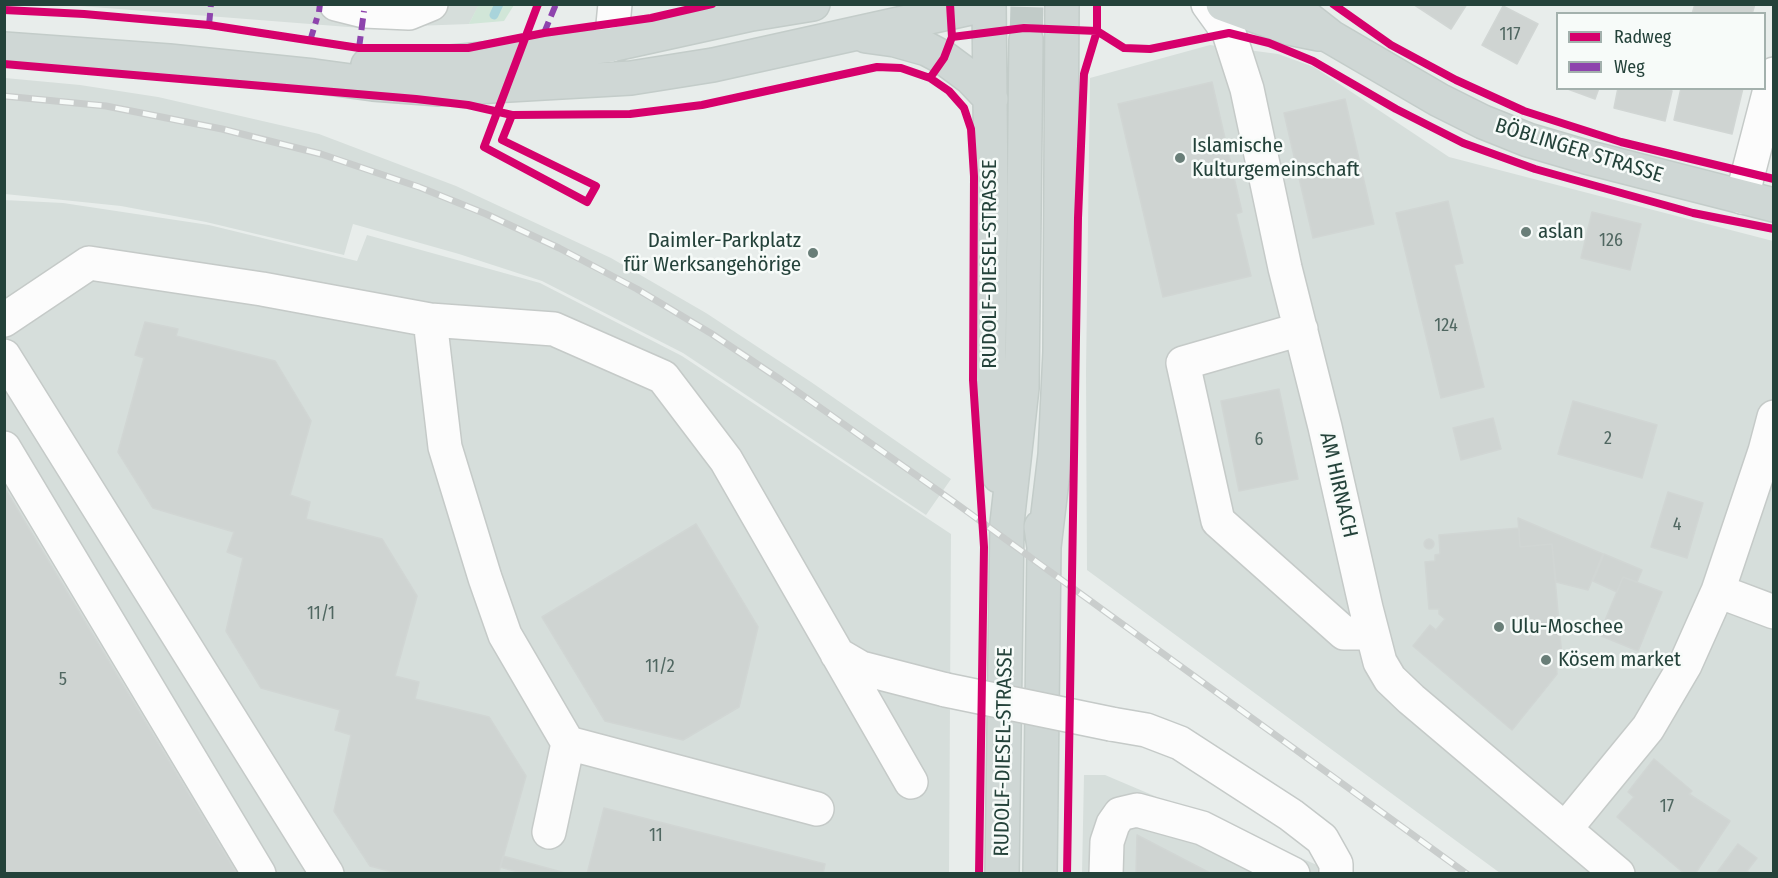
<!DOCTYPE html>
<html>
<head>
<meta charset="utf-8">
<style>
  body { margin:0 }
  #map { position:relative; width:1778px; height:878px; overflow:hidden; background:#e8edeb; font-family:"Fira Sans Condensed",sans-serif }
  canvas { display:block }
  .frame { position:absolute; inset:0; border:6px solid #24423a; pointer-events:none }
  .legend { position:absolute; left:1556px; top:12px; width:210px; height:78px; box-sizing:border-box; background:#f7fbf9; border:2px solid #a3b1ad; margin:0; padding:8px 10px; list-style:none; font-size:18px; color:#24423a }
  .legend li { display:flex; align-items:center; gap:12px; height:30px }
  .legend b { width:30px; border:2px solid #a3b1ad }
</style>
</head>
<body>
<div id="map">
<canvas width="1778" height="878"></canvas>
<div class="frame"></div>
<ul class="legend">
<li><b style="height:8px;background:#d6006c"></b>Radweg</li>
<li><b style="height:8px;background:#8e44ad"></b>Weg</li>
</ul>
</div>
<script>
const c = document.querySelector('canvas').getContext('2d');
c.lineJoin = 'round';
function fill(path, color) { c.fillStyle = color; c.fill(path, 'evenodd'); }
const shape = rows => new Path2D(rows.map(r => 'M' + r).join(''));
function strokePath(path, color, width, dash) { c.strokeStyle = color; c.lineWidth = width; c.lineCap = dash ? 'butt' : 'round'; c.setLineDash(dash || []); c.stroke(path); }
function drawText(font, color, halo, rows, align = 'center') {
  c.font = font + ' "Fira Sans Condensed",sans-serif'; c.lineWidth = 5; c.setLineDash([]); c.textBaseline = 'middle'; c.strokeStyle = halo; c.fillStyle = color; for (const [text, x, y, turn = 0] of rows) {
    c.save(); c.translate(x, y); c.rotate((+turn || 0) * Math.PI / 180); c.textAlign = isNaN(turn) ? turn : align; if (halo) c.strokeText(text, 0, 0); c.fillText(text, 0, 0); c.restore();
  }
}
fill(shape([
  [68,5,479,5,469,24,361,28],
  [1210,45,1278,54,1314,67,1449,157,1773,241,1773,873,1500,873,1087,570,1086,372,1090,78],
  [5,78,80,85,158,97,319,134,456,186,611,258,706,313,811,382,951,479,926,515,683,353,542,281,459,254,353,224,344,255,206,222,121,206,5,194],
  [4,200,63,203,209,225,357,261,367,235,540,283,682,356,951,534,949,873,5,873],
  [1084,775,1105,775,1336,873,1082,874]
]), '#d6dedb');
fill(shape([
  [479,4,514,4,514,5,504,21,469,24]
]), '#d1e6d8');
strokePath(shape([
  [494,15,499,4]
]), '#a9d4db', 9);
const building = shape([
  [1413,4,1467,4,1451,29,1413,4],
  [1695,4,1755,4,1752,14,1692,14,1695,4],
  [1503,6,1538,24,1517,64,1482,45,1503,6],
  [1212,82,1242,212,1236,214,1251,276,1163,297,1118,104,1212,82],
  [1565,88,1599,88,1595,99,1565,88],
  [1618,88,1661,88,1672,91,1665,121,1614,108,1618,88],
  [1681,88,1743,88,1732,134,1674,120,1681,88],
  [1345,99,1374,224,1313,238,1284,113,1345,99],
  [1448,201,1463,263,1454,265,1484,387,1441,398,1396,213,1448,201],
  [1592,212,1641,224,1630,270,1581,258,1592,212],
  [145,322,178,329,176,336,275,361,311,421,290,495,310,502,306,519,382,539,417,596,395,676,419,682,415,699,489,717,526,776,499,872,504,874,400,874,370,866,334,811,351,735,335,730,340,710,261,688,226,631,243,558,227,552,234,532,153,508,118,452,144,358,135,355,145,322],
  [1279,389,1298,479,1239,491,1221,401,1279,389],
  [1573,401,1657,425,1642,478,1558,454,1573,401],
  [1493,418,1501,449,1461,460,1453,428,1493,418],
  [4,487,237,874,4,874,4,487],
  [1668,492,1703,503,1687,558,1651,547,1668,492],
  [1518,518,1603,554,1588,590,1556,582,1552,544,1520,547,1518,518],
  [696,524,758,627,739,707,683,740,605,721,542,617,696,524],
  [1519,528,1520,547,1552,544,1562,658,1556,658,1557,674,1512,730,1413,646,1430,625,1436,630,1445,619,1439,614,1439,609,1429,609,1425,562,1435,561,1435,555,1440,554,1439,535,1519,528],
  '1424 544a5 5 0 1 1 10 0a5 5 0 1 1-10 0Z',
  [1604,554,1642,570,1637,582,1623,577,1617,592,1593,581,1604,554],
  [1623,577,1662,592,1638,651,1599,635,1623,577],
  [1654,759,1692,791,1689,794,1730,821,1695,874,1685,874,1617,817,1634,797,1628,792,1654,759],
  [604,808,825,864,823,874,587,874,604,808],
  [1137,835,1212,874,1136,874,1137,835],
  [1738,844,1757,858,1747,871,1751,874,1716,874,1738,844],
  [503,856,569,874,525,874,500,867,503,856]
]);
fill(building, '#cfd4d2');
strokePath(building, '#d1d6d4', 1.5);
strokePath(shape([
  [1026,40,1027,4]
]), '#c1cbc8', 33, [33, 16]);
const minor = shape([
  [336,4,364,11,409,13,431,4],
  [1208,4,1229,33,1247,89,1285,268,1325,427,1366,608,1380,662,1390,679,1411,699,1618,874],
  [611,45,615,4],
  [1742,197,1774,74],
  [4,320,89,263,262,289,430,320,445,447,485,578,505,635,568,743,817,809],
  [430,320,554,329,663,377,726,460,911,782],
  [1301,329,1183,363,1218,521,1344,633,1371,633],
  [4,356,327,874],
  [4,448,259,874],
  [1718,591,1774,612],
  [837,654,861,668,946,690],
  [1111,724,1146,730,1180,743,1291,815,1322,839,1336,864,1336,874],
  [1566,828,1648,728,1685,665,1718,591,1765,451,1774,417],
  [549,832,568,743],
  [1106,874,1107,842,1113,824,1120,814,1137,810,1202,828,1293,874]
]);
const major = shape([
  [989,4,991,191,989,350,990,390,999,476],
  [1223,4,1289,28,1319,34],
  [1289,4,1331,37,1439,100,1483,122,1528,140,1586,157,1774,205],
  [866,36,895,40,927,49,944,58,971,78,991,99],
  [4,49,169,61,314,76,373,84,439,89,631,78,713,65,989,4],
  [368,65,440,63,529,55,611,45,752,14,813,4],
  [1044,547,1055,455,1060,352,1062,4],
  [1002,874,1007,523,1022,388,1026,40],
  [1040,874,1044,547,1041,527]
]);
strokePath(minor, '#c5cac8', 36);
strokePath(major, '#c3ccc9', 36);
strokePath(minor, '#fcfcfc', 33);
strokePath(major, '#cfd7d5', 33);
const rail = shape([
  [4,96,106,106,222,129,321,154,419,187,486,214,559,248,637,289,712,334,781,380,950,499,1467,874]
]);
strokePath(rail, '#c9cdcc', 7);
strokePath(rail, '#f7fbf9', 4.5, [14]);
const minorBridge = shape([
  [946,690,1111,724]
]);
strokePath(minorBridge, '#c5cac8', 36, []);
strokePath(minorBridge, '#fcfcfc', 33);
strokePath(shape([
  [319,12,320,4],
  [209,25,211,4],
  [544,33,556,4],
  [310,41,317,18],
  [359,48,364,11]
]), '#8e44ad', 6, [12, 6]);
strokePath(shape([
  [1333,4,1391,45,1456,80,1524,111,1621,142,1774,179],
  [4,10,84,14,209,25,359,48,468,48,544,33,651,18,712,4],
  [952,37,1024,28,1097,31,1124,48,1150,49,1229,33,1269,43,1313,61,1396,109,1463,143,1535,169,1693,213,1774,229],
  [4,64,416,99,468,105,512,115,630,114,702,105,877,67,901,68,930,78,949,91,964,108,971,129,974,176,973,380,984,547,979,874],
  [930,78,944,58,952,37,950,4],
  [512,115,502,140,596,186,587,202,484,147,538,4],
  [1067,874,1078,218,1084,74,1097,31,1097,4]
]), '#d6006c', 8);
for (const [x, y, r, color] of [
  [1180,158,6,"#697e78"],
  [1526,232,6,"#697e78"],
  [813,253,6,"#697e78"],
  [1499,627,6,"#697e78"],
  [1546,660,6,"#697e78"]
]) { const dot = new Path2D(); dot.arc(x, y, r, 0, 2 * Math.PI); c.fillStyle = color; c.fill(dot); strokePath(dot, '#f7fbf9', 2); }
drawText('18px', '#506761', null, [
  ["117",1510,35],
  ["126",1611,241],
  ["124",1446,326],
  ["2",1608,439],
  ["6",1259,440],
  ["4",1677,525],
  ["11/1",321,614],
  ["11/2",660,667],
  ["5",63,680],
  ["17",1667,807],
  ["11",656,836]
]);
drawText('21px', '#24423a', '#f7fbf9', [
  ["Islamische",1192,146],
  ["Kulturgemeinschaft",1192,170],
  ["aslan",1538,232],
  ["Daimler-Parkplatz",801,241,"right"],
  ["für Werksangehörige",801,265,"right"],
  ["Ulu-Moschee",1511,627],
  ["Kösem market",1558,660]
], 'left');
drawText('21px', '#24423a', '#f7fbf9', [
  ["BÖBLINGER STRASSE",1579,151,17],
  ["RUDOLF-DIESEL-STRASSE",990,264,-90],
  ["AM HIRNACH",1338,485,77],
  ["RUDOLF-DIESEL-STRASSE",1004,752,-89]
]);
</script>
</body>
</html>
